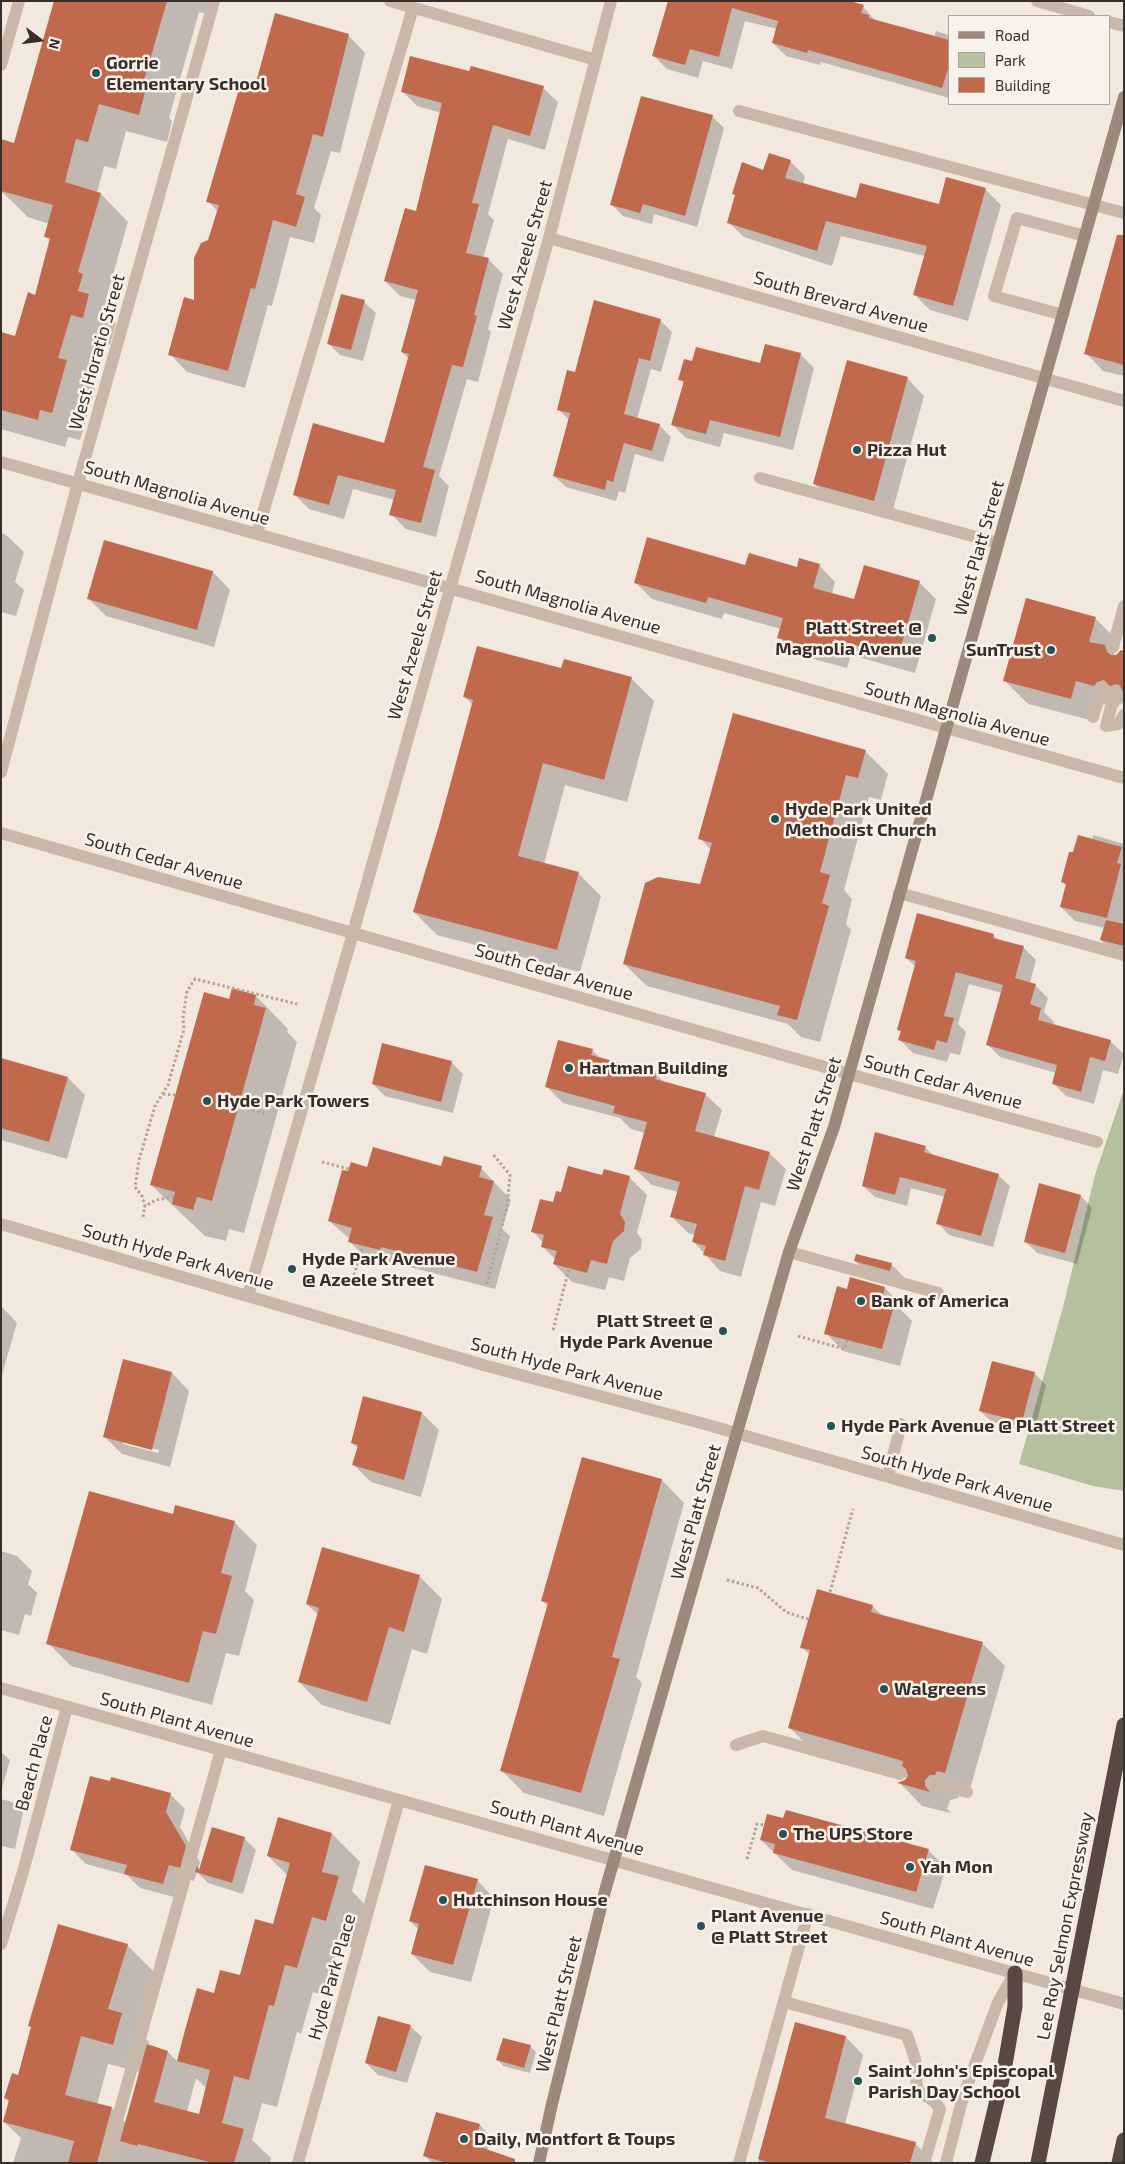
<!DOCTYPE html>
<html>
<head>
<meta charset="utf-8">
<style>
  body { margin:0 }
  #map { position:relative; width:1125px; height:2164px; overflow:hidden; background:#f2e8de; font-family:"Exo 2",sans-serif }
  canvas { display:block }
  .frame { position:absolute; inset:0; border:2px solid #372e2a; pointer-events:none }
  .legend { position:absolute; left:948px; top:15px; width:162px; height:90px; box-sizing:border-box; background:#f9f2eb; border:1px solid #aba49e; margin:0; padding:6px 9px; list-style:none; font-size:15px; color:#372e2a }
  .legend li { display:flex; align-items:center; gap:10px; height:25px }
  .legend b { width:25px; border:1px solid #aba49e }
  .north { position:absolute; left:15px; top:15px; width:50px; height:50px; -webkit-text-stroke:4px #f9f2eb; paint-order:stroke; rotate:105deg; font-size:14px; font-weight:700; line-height:20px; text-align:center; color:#372e2a }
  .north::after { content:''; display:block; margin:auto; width:18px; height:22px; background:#372e2a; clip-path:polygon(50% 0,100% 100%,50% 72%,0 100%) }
</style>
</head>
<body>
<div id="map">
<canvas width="1125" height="2164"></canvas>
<div class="frame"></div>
<ul class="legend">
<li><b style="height:6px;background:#9d887c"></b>Road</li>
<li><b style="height:14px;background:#b5c09f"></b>Park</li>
<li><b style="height:14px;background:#c0694d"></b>Building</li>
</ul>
<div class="north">N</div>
</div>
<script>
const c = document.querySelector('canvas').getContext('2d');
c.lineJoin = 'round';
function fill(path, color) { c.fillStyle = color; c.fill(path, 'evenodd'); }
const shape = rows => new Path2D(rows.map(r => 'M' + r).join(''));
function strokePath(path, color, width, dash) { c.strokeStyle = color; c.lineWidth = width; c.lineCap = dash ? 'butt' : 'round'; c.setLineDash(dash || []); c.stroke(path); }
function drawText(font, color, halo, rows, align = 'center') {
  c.font = font + ' "Exo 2",sans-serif'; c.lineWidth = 5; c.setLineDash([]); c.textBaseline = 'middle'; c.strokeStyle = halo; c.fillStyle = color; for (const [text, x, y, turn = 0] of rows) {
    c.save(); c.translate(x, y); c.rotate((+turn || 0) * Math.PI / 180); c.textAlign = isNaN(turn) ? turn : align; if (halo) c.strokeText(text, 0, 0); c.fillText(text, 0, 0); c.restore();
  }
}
fill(shape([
  [1124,1089,1124,1491,1093,1486,1019,1464,1063,1307,1095,1175]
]), '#b5c09f');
fill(shape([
  [56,1,213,1,210,15,199,12,169,118,172,121,167,142,126,131,116,169,104,166,97,193,101,194,128,222,106,299,110,303,107,313,116,323,110,345,99,342,87,381,95,389,80,440,68,437,65,447,1,429,1,334,16,338,36,296,50,241,46,237,49,224,28,217,1,191],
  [669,1,863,7,876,21,934,37,936,31,949,35,949,98,821,62,820,65,786,56,773,43,777,29,745,21,732,69,703,61,698,78,667,69,654,56],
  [348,35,365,53,340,153,331,151,314,208,321,215,314,243,290,237,272,306,268,305,245,388,187,372,170,354,196,301,209,241,218,212,208,201],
  [470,73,543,88,558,102,545,150,508,139,488,214,494,220,483,258,488,259,503,274,488,329,491,332,478,382,467,379,439,476,449,486,436,537,406,529,391,514,395,500,353,489,344,519,309,509,294,494,384,445,409,359,402,352,416,300,400,296,385,281,417,212,441,113,417,106,402,91],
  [712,116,724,128,697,227,654,214,652,224,623,216,611,204],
  [790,161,805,176,803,184,857,199,940,205,985,189,1001,205,968,321,930,310,915,295,925,256,841,236,832,266,744,237,728,222,736,196,733,193,764,171],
  [1124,262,1124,376,1103,371,1086,353],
  [364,302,376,313,363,361,340,355,329,344],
  [660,320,672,332,661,372,651,369,637,419,659,425,671,437,663,462,635,454,625,493,619,491,616,501,566,487,554,476,569,420,558,409,575,374],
  [800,354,814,368,793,450,724,433,720,447,686,438,672,424,684,384,680,379,761,364],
  [907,378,924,396,891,517,832,501,814,484],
  [1,533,6,535,24,552,15,582,24,590,16,616,1,612],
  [105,542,213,572,230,590,214,647,106,616,89,599],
  [819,565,835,582,832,594,855,601,919,582,936,599,915,673,851,655,847,668,795,654,779,637,781,629,724,613,722,619,652,599,635,582,746,567,798,568],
  [1095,618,1118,641,1113,659,1124,652,1124,703,1120,704,1117,708,1099,703,1094,721,1028,704,1005,681],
  [631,678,654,701,627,802,565,785,544,864,578,873,601,896,580,972,437,935,414,912,442,822,473,705,464,696],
  [865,751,888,774,881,800,869,797,844,890,852,899,846,924,851,930,820,1042,801,1037,788,1024,647,986,624,964,701,886,711,850,700,838],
  [1093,835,1124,844,1124,956,1115,954,1101,940,1105,928,1075,921,1061,907,1067,886,1063,882,1074,854,1092,840],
  [993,935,998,940,1023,947,1036,960,1030,983,1035,985,1048,998,1044,1012,1054,1022,1053,1025,1110,1041,1124,1054,1118,1074,1103,1070,1094,1104,1066,1096,1053,1083,1056,1073,1000,1057,987,1044,1002,993,969,984,958,1024,966,1032,960,1055,950,1053,947,1062,913,1053,900,1040,902,1033,899,1030,916,967,906,958],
  [233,990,256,996,288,1029,287,1032,297,1042,244,1233,229,1229,226,1241,205,1236,151,1185],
  [592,1050,601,1059,656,1074,665,1083,705,1094,722,1110,714,1137,769,1153,786,1169,775,1206,761,1202,741,1277,720,1271,693,1241,695,1235,688,1233,672,1217,678,1192,652,1185,635,1169,645,1133,631,1129,620,1118,563,1103,547,1087],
  [1,1059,68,1078,85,1095,67,1159,1,1140],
  [451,1062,463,1074,453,1113,385,1096,373,1084],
  [925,1147,934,1156,998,1175,1010,1186,993,1247,949,1235,938,1223,945,1197,911,1188,907,1206,875,1197,863,1186],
  [442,1168,481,1168,511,1200,502,1229,510,1236,495,1289,398,1264,397,1267,367,1259,349,1241,350,1239,329,1221,349,1173,368,1169],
  [603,1176,630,1178,647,1195,637,1233,642,1240,641,1249,630,1258,624,1281,609,1277,605,1290,572,1282,554,1264,556,1260,543,1247,544,1243,532,1231,562,1194],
  [1040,1185,1081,1196,1092,1208,1077,1264,1037,1253,1025,1241],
  [855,1261,891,1264,909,1282,873,1279],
  [850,1279,885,1288,902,1306,901,1310,912,1321,900,1366,843,1351,826,1333,847,1290],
  [1,1306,17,1323,1,1378],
  [124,1361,172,1373,189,1391,170,1467,122,1454,105,1437],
  [123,1441,159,1450,158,1453,123,1444],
  [1035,1374,1046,1385,1034,1433,992,1422,980,1411],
  [422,1413,439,1430,421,1497,371,1482,354,1465,358,1448,352,1443],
  [662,1480,684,1503,636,1677,642,1683,604,1816,524,1793,501,1770,548,1606,542,1601],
  [174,1516,234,1522,257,1545,245,1591,254,1600,239,1656,226,1653,212,1705,71,1666,48,1643],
  [1,1551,17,1556,32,1571,28,1584,37,1593,31,1616,25,1614,19,1635,1,1630],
  [419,1576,442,1599,427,1654,412,1649,390,1725,322,1705,299,1682,318,1615,307,1604],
  [872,1606,883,1616,982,1643,1005,1666,968,1796,960,1793,958,1798,950,1800,947,1809,951,1813,922,1806,900,1783,908,1778,813,1751,790,1728,810,1655,802,1647],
  [1,1752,10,1760,1,1792],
  [170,1794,185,1809,180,1827,200,1862,198,1869,200,1871,244,1838,256,1850,243,1894,208,1883,197,1872,194,1881,184,1878,178,1898,140,1888,127,1875,86,1864,71,1849],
  [1,1799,12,1802,23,1813,15,1849,1,1846],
  [278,1819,332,1834,360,1862,352,1891,366,1906,354,1948,339,1944,325,1995,313,1992,301,2034,297,2032,277,2107,262,2103,252,2140,271,2158,270,2163,13,2163,21,2138,4,2122,10,2103,5,2098,19,2076,32,2029,30,2026,127,1945,155,1973,138,2031,149,2042,148,2046,168,2052,178,2062,186,2031,215,1994,241,1976,274,1926,288,1876,268,1856],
  [108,2064,140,2072,126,2123,112,2108,97,2105],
  [196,2078,207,2089,200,2115,187,2112],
  [761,1840,928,1850,946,1868,933,1909,792,1870],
  [477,1880,494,1898,471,1982,430,1972,412,1954,419,1930,410,1921],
  [796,2024,846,2037,863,2055,845,2124,915,2143,932,2161,932,2163,758,2163],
  [410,2026,422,2037,407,2083,378,2075,366,2063],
  [530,2046,536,2052,530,2073,503,2066,498,2060],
  [480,2125,491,2137,486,2155,491,2163,432,2163,425,2156]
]), '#0003');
fill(shape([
  [54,1,167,1,141,91,145,92,139,115,99,104,88,142,76,139,65,182,101,193,78,272,83,274,78,291,89,294,83,318,71,315,58,358,67,360,52,413,40,410,38,420,1,410,1,332,15,336,28,292,35,295,50,238,44,237,53,205,1,191,1,139,14,143],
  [668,1,850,1,864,5,861,13,869,15,869,18,949,40,949,66,942,88,808,50,807,53,772,43,778,21,732,8,719,57,690,49,685,65,652,56],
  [275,13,349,34,323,137,313,134,296,194,305,197,296,227,273,220,255,289,251,288,228,371,168,355,184,297,194,300,194,258,201,243,208,240,219,205,206,202,241,82,255,86],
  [410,56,469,71,471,66,544,86,530,136,493,125,472,203,479,204,466,253,489,258,474,315,477,316,463,367,452,365,423,467,435,470,421,523,389,515,396,490,338,475,329,505,293,495,313,423,384,443,409,354,401,352,418,290,384,281,405,208,416,211,442,103,401,92],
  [641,96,713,115,685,216,643,204,640,213,610,205],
  [769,153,791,160,785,178,856,198,860,183,939,204,946,177,986,188,953,306,913,295,927,246,826,221,817,251,727,223,735,195,732,194,742,162,763,170],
  [1117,235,1124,235,1124,365,1084,354],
  [341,294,365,300,351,350,327,344],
  [594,300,661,319,650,361,639,358,624,414,660,424,652,451,624,443,613,482,607,480,605,490,553,476,570,413,557,410,567,370,575,372],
  [765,344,801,353,780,437,710,420,706,434,671,425,684,381,678,380,684,359,692,361,696,347,760,363],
  [847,360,908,377,874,501,813,484],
  [647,537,745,565,749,553,797,567,799,558,820,564,813,588,854,599,864,565,920,581,898,657,834,639,831,653,777,638,783,618,708,597,706,603,634,583],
  [104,540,213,571,197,630,87,599],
  [1026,598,1096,617,1089,642,1105,645,1107,652,1111,655,1116,655,1121,650,1124,651,1124,694,1120,686,1117,684,1110,686,1104,680,1097,682,1094,686,1076,681,1071,699,1003,681],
  [477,646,561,668,564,659,632,677,604,780,543,763,518,856,579,872,557,950,413,912,440,822,473,700,463,697],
  [733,713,866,750,858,778,846,775,820,872,830,875,822,903,829,906,797,1020,777,1015,780,1006,623,964,645,883,658,877,700,884,712,843,698,839],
  [1078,835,1122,847,1117,863,1121,864,1107,918,1060,907,1066,884,1061,882,1069,852,1073,852],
  [917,913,994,934,993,938,1024,946,1015,978,1036,984,1030,1004,1041,1008,1038,1020,1111,1040,1105,1061,1090,1057,1081,1092,1052,1084,1057,1065,986,1045,1003,985,956,972,944,1016,954,1018,947,1043,937,1040,934,1050,898,1040,901,1031,897,1030,916,961,905,958],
  [1106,920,1124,924,1124,946,1100,940],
  [232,988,256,995,254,1005,266,1008,212,1201,197,1197,193,1210,172,1204,175,1192,150,1185,204,992,229,999],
  [558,1040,593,1049,591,1055,657,1073,655,1079,706,1093,695,1131,770,1152,759,1190,745,1186,725,1261,703,1255,706,1246,692,1242,697,1224,670,1217,680,1182,634,1169,647,1122,613,1113,615,1106,545,1087],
  [382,1043,452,1061,441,1102,372,1084],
  [1,1058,68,1077,49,1142,1,1128],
  [875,1132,926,1146,924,1152,999,1174,981,1236,936,1224,946,1189,900,1177,895,1195,862,1186],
  [373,1147,441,1166,444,1156,482,1166,479,1177,494,1181,484,1215,493,1217,477,1272,381,1247,380,1250,348,1242,352,1228,328,1221,342,1170,348,1171,351,1162,367,1167],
  [568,1166,602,1175,604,1169,630,1176,620,1214,625,1222,624,1231,613,1241,607,1264,591,1260,587,1273,553,1264,557,1251,541,1247,544,1235,531,1232,540,1199,553,1202,556,1191,561,1192],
  [1039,1183,1081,1195,1065,1253,1024,1242],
  [856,1254,892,1263,890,1271,854,1261],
  [850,1277,885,1287,882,1299,895,1302,882,1349,824,1334,837,1286,847,1289],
  [123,1359,172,1372,152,1450,103,1437],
  [992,1361,1035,1372,1022,1422,979,1411],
  [363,1396,422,1412,404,1480,352,1465,358,1445,351,1443],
  [582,1457,662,1479,612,1657,620,1659,581,1793,500,1771,548,1603,541,1601],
  [89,1491,173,1514,175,1505,235,1521,221,1573,232,1576,216,1634,203,1631,189,1683,46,1644],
  [322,1547,420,1575,404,1632,389,1627,367,1702,298,1682,319,1608,306,1604],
  [817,1589,873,1605,871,1612,983,1642,945,1773,937,1771,935,1775,930,1775,925,1780,925,1786,930,1792,897,1783,905,1780,908,1776,906,1769,902,1766,903,1761,788,1728,810,1650,800,1648],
  [90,1776,110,1781,111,1777,171,1793,166,1812,186,1846,180,1868,169,1865,163,1884,124,1874,127,1865,70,1850],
  [786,1810,929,1849,916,1892,773,1853,775,1844,760,1840,767,1814,783,1818],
  [278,1817,332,1833,322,1872,339,1876,326,1921,312,1917,297,1968,285,1965,274,2006,269,2005,249,2080,234,2076,222,2123,244,2129,234,2163,213,2163,138,2144,137,2146,120,2141,147,2044,168,2051,154,2102,199,2114,210,2070,177,2061,185,2030,197,1988,214,1993,220,1970,240,1975,255,1919,273,1924,290,1863,267,1856],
  [212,1827,245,1837,232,1883,195,1872,197,1866,199,1870],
  [425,1865,478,1879,453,1965,411,1954,419,1924,409,1921],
  [58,1924,128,1944,108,2009,122,2013,113,2045,81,2036,65,2095,112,2107,97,2163,68,2163,74,2141,3,2122,9,2100,4,2098,12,2073,18,2075,31,2027,28,2026],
  [378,2016,411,2025,396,2072,365,2063],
  [795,2022,846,2036,825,2118,916,2142,910,2163,771,2163,758,2159],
  [503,2038,531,2045,524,2068,496,2060],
  [436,2112,480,2124,474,2145,515,2159,515,2163,447,2163,423,2156]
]), '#c0694d');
strokePath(shape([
  [163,1094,175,1095],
  [238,1106,267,1114],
  [322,1162,349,1169],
  [174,1197,156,1200,145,1206,142,1196,135,1187,139,1160,155,1106,168,1085,184,1029,183,1018,187,991,195,979,297,1004],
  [143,1217,145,1206],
  [354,1275,363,1246],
  [487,1284,507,1206,510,1175,492,1153],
  [553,1330,569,1269],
  [798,1336,844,1349,847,1340],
  [727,1580,758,1588,786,1612,808,1619],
  [830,1592,853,1509],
  [747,1859,757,1824,764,1825]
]), '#b5a295', 3, [2.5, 2.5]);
strokePath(shape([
  [1,65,19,1],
  [739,111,1124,213],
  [1063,315,994,296,1017,218,1085,236],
  [760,478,998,543],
  [257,533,413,8],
  [1113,647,1124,606],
  [1115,692,1106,726,1118,724,1124,715],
  [1093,717,1102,688],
  [899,893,1124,955],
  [789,1252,938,1293],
  [888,1476,901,1424],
  [736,1745,763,1736,900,1774],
  [933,1783,967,1792],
  [784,2002,907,2035,915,2059,917,2090,935,2102,940,2109,924,2163],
  [105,2163,221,1750],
  [739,2163,808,1914],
  [946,2163,963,2097,998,2002,1015,1973]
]), '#c9b8aa', 12);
strokePath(shape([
  [390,1,596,60],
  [1037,1,1089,16],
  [1109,22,1124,26],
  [549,238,1124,401],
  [1,462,1124,778],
  [1,772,78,483,214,1],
  [1,833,867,1079,1097,1142],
  [248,1296,353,933,549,238,611,1],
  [1,1944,23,1872,67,1707],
  [298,2163,399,1800]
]), '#c9b8aa', 12);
strokePath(shape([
  [1,1224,487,1366,701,1423,1124,1545],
  [1,1688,1124,2004]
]), '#c9b8aa', 12);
strokePath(shape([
  [539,2163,552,2104,605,1891,789,1252,834,1127,1124,97]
]), '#9d887c', 12);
strokePath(shape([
  [982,2163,1004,2071,1015,2006,1015,1973],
  [1119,2163,1124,2140]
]), '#584841', 15);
strokePath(shape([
  [1038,2163,1124,1725]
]), '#584841', 15);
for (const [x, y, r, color] of [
  [96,73,5,"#215457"],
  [857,450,5,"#215457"],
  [932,638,5,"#215457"],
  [1051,650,5,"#215457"],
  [775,819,5,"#215457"],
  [569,1068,5,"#215457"],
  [207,1101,5,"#215457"],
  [292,1269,5,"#215457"],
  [861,1301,5,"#215457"],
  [723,1331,5,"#215457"],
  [831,1426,5,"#215457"],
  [884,1689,5,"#215457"],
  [783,1834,5,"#215457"],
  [910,1867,5,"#215457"],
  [443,1900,5,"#215457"],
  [701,1926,5,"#215457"],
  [858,2081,5,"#215457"],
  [464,2139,5,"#215457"]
]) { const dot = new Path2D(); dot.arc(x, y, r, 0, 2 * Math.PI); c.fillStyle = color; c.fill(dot); strokePath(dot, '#f9f2eb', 2); }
drawText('bold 18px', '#372e2a', '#f9f2eb', [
  ["Gorrie",106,63],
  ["Elementary School",106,84],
  ["Pizza Hut",867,450],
  ["Platt Street @",922,628,"right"],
  ["Magnolia Avenue",922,649,"right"],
  ["SunTrust",1041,650,"right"],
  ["Hyde Park United",785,809],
  ["Methodist Church",785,830],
  ["Hartman Building",579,1068],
  ["Hyde Park Towers",217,1101],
  ["Hyde Park Avenue",302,1259],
  ["@ Azeele Street",302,1280],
  ["Bank of America",871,1301],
  ["Platt Street @",713,1321,"right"],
  ["Hyde Park Avenue",713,1342,"right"],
  ["Hyde Park Avenue @ Platt Street",841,1426],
  ["Walgreens",894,1689],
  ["The UPS Store",793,1834],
  ["Yah Mon",920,1867],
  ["Hutchinson House",453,1900],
  ["Plant Avenue",711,1916],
  ["@ Platt Street",711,1937],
  ["Saint John's Episcopal",868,2071],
  ["Parish Day School",868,2092],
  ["Daily, Montfort & Toups",474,2139]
], 'left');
drawText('18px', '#372e2a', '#f9f2eb', [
  ["West Azeele Street",525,255,-74],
  ["South Brevard Avenue",841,302,16],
  ["West Horatio Street",97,352,-74],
  ["South Magnolia Avenue",177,493,16],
  ["West Platt Street",979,548,-74],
  ["South Magnolia Avenue",568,602,16],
  ["West Azeele Street",415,645,-74],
  ["South Magnolia Avenue",957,714,16],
  ["South Cedar Avenue",164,861,16],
  ["South Cedar Avenue",554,972,16],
  ["South Cedar Avenue",943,1082,15],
  ["West Platt Street",814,1124,-72],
  ["South Hyde Park Avenue",178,1257,16],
  ["South Hyde Park Avenue",567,1369,15],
  ["South Hyde Park Avenue",957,1479,16],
  ["West Platt Street",696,1512,-74],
  ["South Plant Avenue",177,1720,16],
  ["Beach Place",34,1763,-75],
  ["South Plant Avenue",567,1828,16],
  ["Lee Roy Selmon Expressway",1065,1926,-79],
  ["South Plant Avenue",957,1939,16],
  ["Hyde Park Place",332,1977,-74],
  ["West Platt Street",559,2004,-76]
]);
</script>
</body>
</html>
